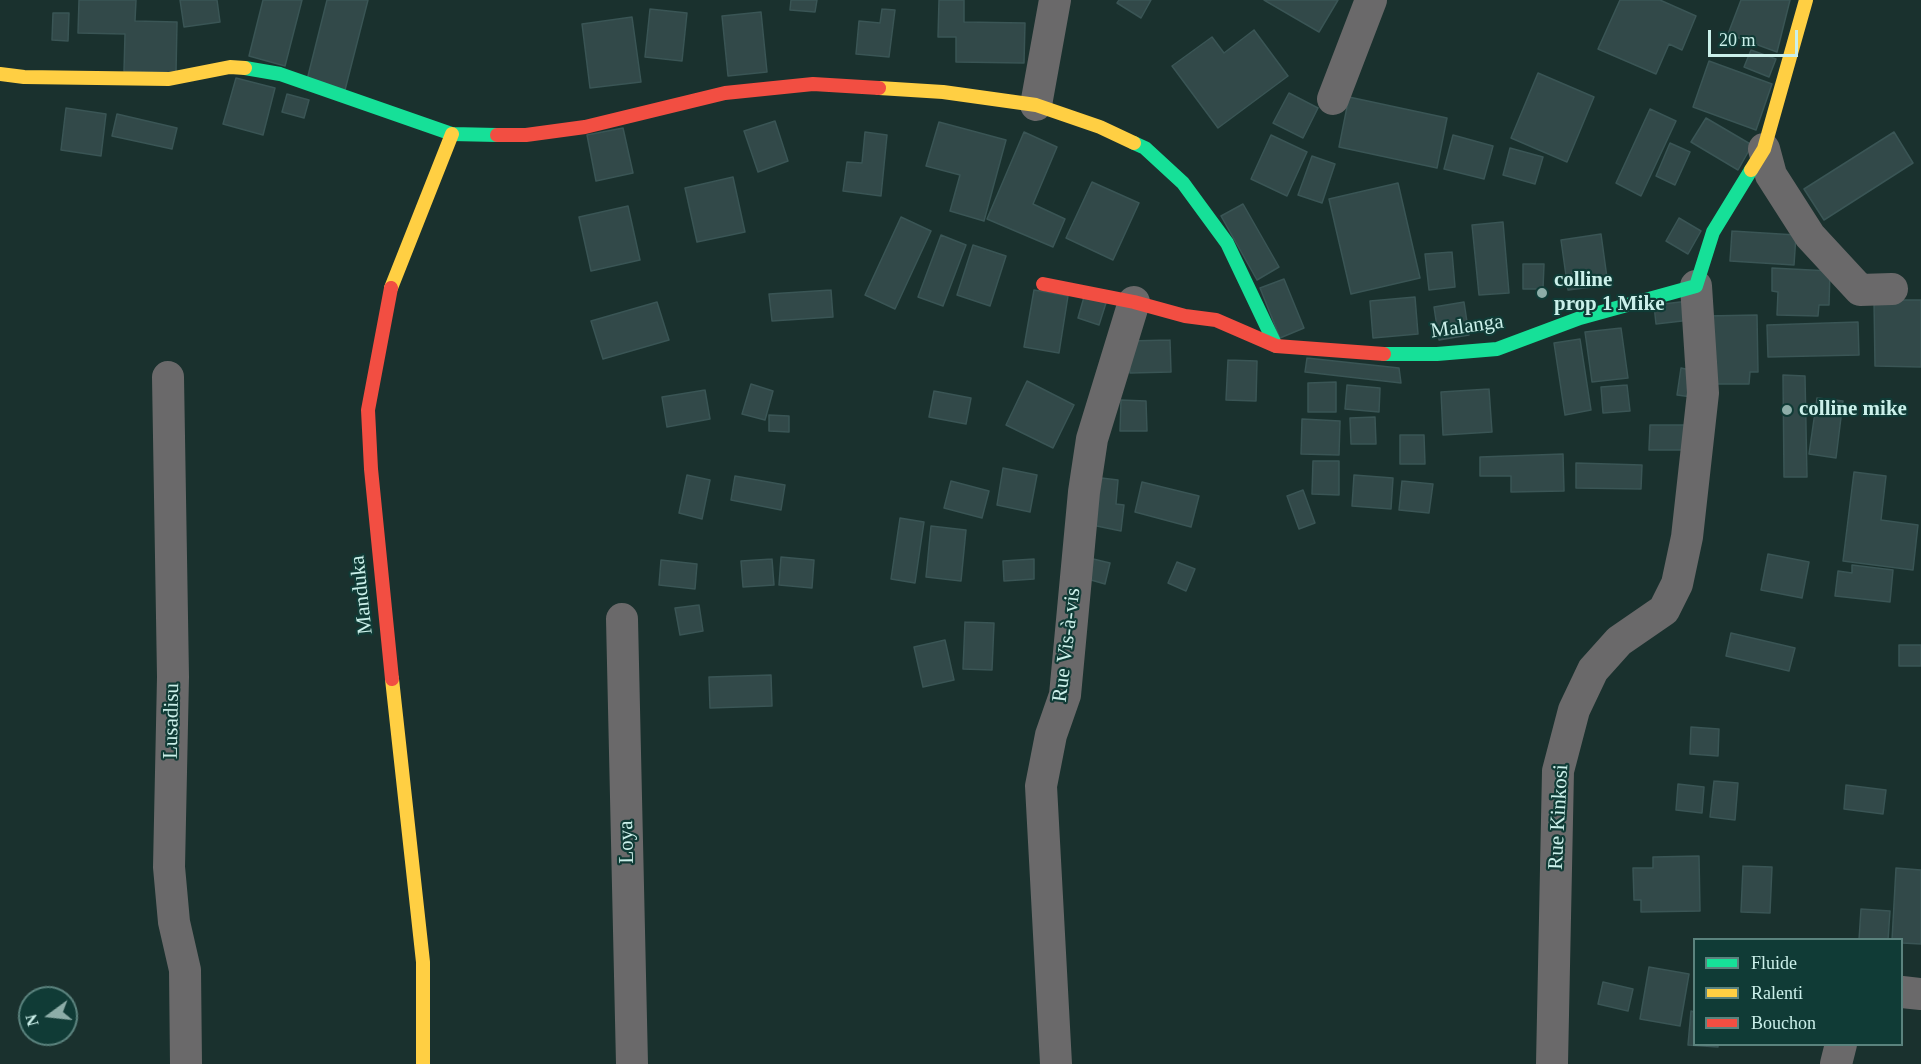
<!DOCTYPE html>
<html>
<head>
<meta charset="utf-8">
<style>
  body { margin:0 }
  #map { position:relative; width:1921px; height:1064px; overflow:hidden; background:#1a312e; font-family:"Times New Roman",serif }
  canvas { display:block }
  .legend { position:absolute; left:1693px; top:938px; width:210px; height:108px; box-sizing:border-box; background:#103b36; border:2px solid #5b837e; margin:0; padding:8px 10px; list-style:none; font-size:18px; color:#cbf0ea }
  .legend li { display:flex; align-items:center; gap:12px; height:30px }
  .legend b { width:30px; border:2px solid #5b837e }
  .north { position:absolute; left:18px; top:986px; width:60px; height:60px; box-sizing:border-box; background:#103b36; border:2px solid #5b837e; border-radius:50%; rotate:255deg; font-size:16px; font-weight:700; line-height:24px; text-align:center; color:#cbf0ea }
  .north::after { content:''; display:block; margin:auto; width:21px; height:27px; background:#8dada8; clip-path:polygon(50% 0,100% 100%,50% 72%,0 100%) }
  .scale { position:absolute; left:1708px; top:30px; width:90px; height:27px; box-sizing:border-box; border:3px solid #cbf0ea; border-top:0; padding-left:8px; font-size:18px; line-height:21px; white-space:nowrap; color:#cbf0ea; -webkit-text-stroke:4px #103b36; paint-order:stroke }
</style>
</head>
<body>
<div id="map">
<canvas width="1921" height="1064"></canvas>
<ul class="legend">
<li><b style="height:8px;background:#16e098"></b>Fluide</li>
<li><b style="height:8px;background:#ffcf43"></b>Ralenti</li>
<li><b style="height:8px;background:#f24e42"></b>Bouchon</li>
</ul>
<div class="north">N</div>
<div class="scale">20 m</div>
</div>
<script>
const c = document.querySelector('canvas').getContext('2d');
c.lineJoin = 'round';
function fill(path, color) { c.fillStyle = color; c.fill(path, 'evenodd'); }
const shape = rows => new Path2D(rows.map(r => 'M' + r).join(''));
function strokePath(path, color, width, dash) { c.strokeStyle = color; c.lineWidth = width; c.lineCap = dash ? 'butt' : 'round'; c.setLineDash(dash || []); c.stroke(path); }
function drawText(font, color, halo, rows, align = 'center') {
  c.font = font + ' "Times New Roman",serif'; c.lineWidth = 4.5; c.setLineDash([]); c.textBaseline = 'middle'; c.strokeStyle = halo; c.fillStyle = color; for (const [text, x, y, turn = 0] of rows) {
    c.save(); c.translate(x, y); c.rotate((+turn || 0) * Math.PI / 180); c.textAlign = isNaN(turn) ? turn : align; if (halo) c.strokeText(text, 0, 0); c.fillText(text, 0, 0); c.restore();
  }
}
const building = shape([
  [79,0,136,0,135,21,177,22,176,73,124,71,125,34,78,33,79,0],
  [180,0,217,0,220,22,184,27,180,0],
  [263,0,302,0,285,66,249,56,263,0],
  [327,0,368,0,345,90,307,80,327,0],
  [791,0,817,0,815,12,790,10,791,0],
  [939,0,964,0,964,22,1025,23,1024,63,956,62,956,37,938,37,939,0],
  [1119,0,1151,0,1141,18,1117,3,1119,0],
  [1264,0,1338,0,1319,32,1264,0],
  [1620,0,1660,0,1696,16,1682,50,1669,44,1656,74,1598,49,1620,0],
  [1741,0,1790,0,1777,52,1728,34,1741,0],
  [650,9,687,13,682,61,645,57,650,9],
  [882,9,895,10,889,57,856,54,859,21,880,23,882,9],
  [761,12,767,72,728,76,722,16,761,12],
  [53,13,69,13,68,41,52,40,53,13],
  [632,17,641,82,590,88,582,24,632,17],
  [1254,30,1288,76,1218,128,1172,66,1212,37,1224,53,1254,30],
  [1751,50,1776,59,1769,77,1744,67,1751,50],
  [1709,61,1772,84,1756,130,1693,107,1709,61],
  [1538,73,1594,97,1567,162,1511,138,1538,73],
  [236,78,275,88,263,135,223,124,236,78],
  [1289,93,1318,108,1303,138,1273,123,1289,93],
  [287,94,309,100,304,118,282,112,287,94],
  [1349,97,1447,118,1437,168,1339,147,1349,97],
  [66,108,106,114,101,156,61,150,66,108],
  [1650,109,1676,121,1641,196,1616,183,1650,109],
  [117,114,177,128,172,149,112,136,117,114],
  [1706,118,1752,145,1738,170,1691,142,1706,118],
  [775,121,788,161,758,172,744,131,775,121],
  [939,122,1006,140,984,221,950,211,960,175,926,166,939,122],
  [623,128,633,173,596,181,587,135,623,128],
  [865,132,887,135,881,196,843,191,847,162,862,163,865,132],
  [1024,132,1057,147,1033,204,1065,219,1053,247,987,219,1024,132],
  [1894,132,1913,163,1824,220,1804,189,1894,132],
  [1271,135,1307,152,1287,196,1251,179,1271,135],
  [1453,135,1493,146,1484,179,1444,169,1453,135],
  [1670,143,1690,152,1675,185,1656,176,1670,143],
  [1510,148,1543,157,1535,184,1503,175,1510,148],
  [1312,156,1335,164,1322,203,1298,195,1312,156],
  [733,177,745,232,697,242,685,188,733,177],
  [1092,182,1139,203,1113,260,1066,238,1092,182],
  [1398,183,1420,278,1351,294,1329,199,1398,183],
  [1243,204,1279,267,1257,280,1221,216,1243,204],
  [628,206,640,260,591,271,579,217,628,206],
  [901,217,931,231,895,309,865,295,901,217],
  [1679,218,1701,231,1688,254,1666,241,1679,218],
  [1503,222,1509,293,1479,295,1472,225,1503,222],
  [1732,231,1796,235,1794,265,1730,261,1732,231],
  [1601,234,1608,285,1568,290,1561,240,1601,234],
  [941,235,966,245,943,306,918,297,941,235],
  [973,245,1006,256,990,306,957,295,973,245],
  [1452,252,1455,287,1429,290,1425,254,1452,252],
  [1523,264,1544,264,1543,289,1523,289,1523,264],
  [1772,268,1830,271,1829,305,1819,305,1818,316,1777,315,1778,292,1772,291,1772,268],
  [1284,279,1304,328,1280,338,1260,288,1284,279],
  [831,290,833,317,772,321,769,294,831,290],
  [1034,290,1068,296,1059,353,1024,347,1034,290],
  [1084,297,1106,303,1099,325,1078,318,1084,297],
  [1415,297,1418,334,1373,338,1370,301,1415,297],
  [1874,300,1921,300,1921,367,1875,366,1874,300],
  [1689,301,1691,320,1656,324,1654,305,1689,301],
  [657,302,669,340,603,359,591,321,657,302],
  [1464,302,1469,335,1439,340,1434,307,1464,302],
  [1757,315,1758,372,1750,372,1749,384,1707,384,1706,316,1757,315],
  [1858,322,1859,355,1768,357,1767,325,1858,322],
  [1621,328,1628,378,1592,382,1585,332,1621,328],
  [1580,339,1591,410,1565,415,1554,343,1580,339],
  [1170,340,1171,372,1130,373,1128,341,1170,340],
  [1307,358,1399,368,1401,383,1305,372,1307,358],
  [1228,360,1257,361,1256,401,1226,400,1228,360],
  [1681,368,1695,371,1692,397,1677,395,1681,368],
  [1783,375,1805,376,1807,477,1784,477,1783,375],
  [1027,381,1074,405,1053,448,1006,425,1027,381],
  [1336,382,1336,412,1308,412,1308,383,1336,382],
  [751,384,773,391,765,420,742,414,751,384],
  [1347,385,1380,388,1379,412,1345,409,1347,385],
  [1627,385,1630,411,1603,413,1601,387,1627,385],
  [1489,389,1492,432,1443,435,1441,392,1489,389],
  [705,390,710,419,667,427,662,397,705,390],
  [934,391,971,398,966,424,929,417,934,391],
  [1817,398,1843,401,1836,458,1809,454,1817,398],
  [1121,400,1146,401,1147,431,1120,431,1121,400],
  [769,415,789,416,789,432,769,431,769,415],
  [1375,417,1376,444,1351,444,1350,418,1375,417],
  [1302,419,1340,421,1339,455,1301,454,1302,419],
  [1650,425,1688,425,1688,450,1649,450,1650,425],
  [1400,435,1424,435,1425,464,1400,464,1400,435],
  [1563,454,1564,491,1511,492,1511,476,1480,476,1480,457,1563,454],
  [1313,461,1339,461,1339,495,1312,494,1313,461],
  [1576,463,1642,465,1641,489,1576,488,1576,463],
  [1003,468,1037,475,1030,512,997,505,1003,468],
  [1854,472,1886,476,1881,520,1918,525,1913,570,1843,561,1854,472],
  [687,475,710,480,702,519,679,513,687,475],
  [1354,475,1393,478,1391,509,1352,506,1354,475],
  [735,476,785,485,781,510,731,500,735,476],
  [1093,477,1118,480,1116,504,1124,505,1121,531,1087,524,1093,477],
  [951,481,989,491,982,518,944,508,951,481],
  [1402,481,1433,484,1429,513,1399,510,1402,481],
  [1142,482,1199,496,1191,527,1135,512,1142,482],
  [1303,490,1315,523,1299,529,1287,496,1303,490],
  [900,518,924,522,915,583,891,579,900,518],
  [931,526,966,530,961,581,926,577,931,526],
  [1768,554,1809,562,1802,598,1761,590,1768,554],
  [781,557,814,560,812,588,779,585,781,557],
  [1089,558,1110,563,1105,584,1084,578,1089,558],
  [772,559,774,585,743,587,741,561,772,559],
  [1034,559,1034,579,1004,581,1003,561,1034,559],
  [661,560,697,564,695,589,659,585,661,560],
  [1177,562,1195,569,1186,591,1168,583,1177,562],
  [1852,565,1893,570,1890,602,1835,596,1838,571,1852,573,1852,565],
  [699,605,703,631,680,635,675,608,699,605],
  [965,622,994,623,992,670,963,669,965,622],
  [1731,633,1795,648,1789,671,1726,656,1731,633],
  [945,640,954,680,923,687,914,647,945,640],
  [1899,645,1921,645,1921,666,1899,666,1899,645],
  [771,675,772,706,710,708,709,677,771,675],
  [1691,727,1719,729,1718,756,1690,754,1691,727],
  [1714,781,1738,783,1735,820,1710,817,1714,781],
  [1678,784,1704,787,1702,813,1676,810,1678,784],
  [1846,785,1886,790,1883,814,1844,809,1846,785],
  [1699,856,1700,911,1641,912,1641,900,1634,900,1633,868,1653,868,1653,857,1699,856],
  [1743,866,1772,867,1770,913,1741,912,1743,866],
  [1896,868,1921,870,1921,944,1902,943,1902,940,1892,940,1896,868],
  [1861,909,1890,911,1888,940,1859,940,1861,909],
  [1649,967,1689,974,1680,1026,1640,1019,1649,967],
  [1603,982,1633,989,1628,1011,1598,1004,1603,982],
  [1691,1011,1694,1012,1694,1044,1718,1044,1718,1047,1688,1045,1691,1011]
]);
fill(building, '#324949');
strokePath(building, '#3a5555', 1.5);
strokePath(shape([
  [1333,99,1371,0],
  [1036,105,1055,0],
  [1764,149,1771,175,1810,236,1860,290,1892,289],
  [168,377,173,677,169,867,174,922,185,970,186,1064],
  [622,619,632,1064],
  [1902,992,1921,994],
  [1056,1064,1041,786,1051,735,1065,695,1084,492,1092,439,1134,302],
  [1552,1064,1558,771,1574,710,1593,670,1619,641,1664,610,1677,584,1687,537,1703,393,1696,286],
  [1836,1064,1841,1044]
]), '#6a696a', 32);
strokePath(shape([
  [245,68,280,74,452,134,497,135],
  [1134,143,1145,148,1183,183,1227,243,1276,346],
  [1384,354,1437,354,1497,349,1580,318,1696,286,1713,232,1751,170]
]), '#16e098', 14);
strokePath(shape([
  [0,74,24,77,169,79,230,67,245,68],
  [879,88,943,92,1036,105,1100,127,1134,143],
  [1751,170,1764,149,1806,0],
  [391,288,452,134],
  [392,679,423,962,423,1064]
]), '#ffcf43', 14);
strokePath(shape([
  [497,135,526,135,585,127,725,93,813,84,879,88],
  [1043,284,1134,302,1185,316,1216,320,1276,346,1384,354],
  [391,288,368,410,371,469,392,679]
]), '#f24e42', 14);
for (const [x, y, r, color] of [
  [1542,293,6,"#8dada8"],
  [1787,410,6,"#8dada8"]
]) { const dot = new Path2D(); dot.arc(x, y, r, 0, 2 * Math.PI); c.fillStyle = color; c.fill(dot); strokePath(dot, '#103b36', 2); }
drawText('bold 21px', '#cbf0ea', '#103b36', [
  ["colline",1554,281],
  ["prop 1 Mike",1554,305],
  ["colline mike",1799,410]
], 'left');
drawText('21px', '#cbf0ea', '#103b36', [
  ["Malanga",1467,327,-8],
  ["Manduka",362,595,-96],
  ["Rue Vis-à-vis",1067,645,-83],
  ["Lusadisu",172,721,-89],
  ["Rue Kinkosi",1559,817,-87],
  ["Loya",627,842,-91]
]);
</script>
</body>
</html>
